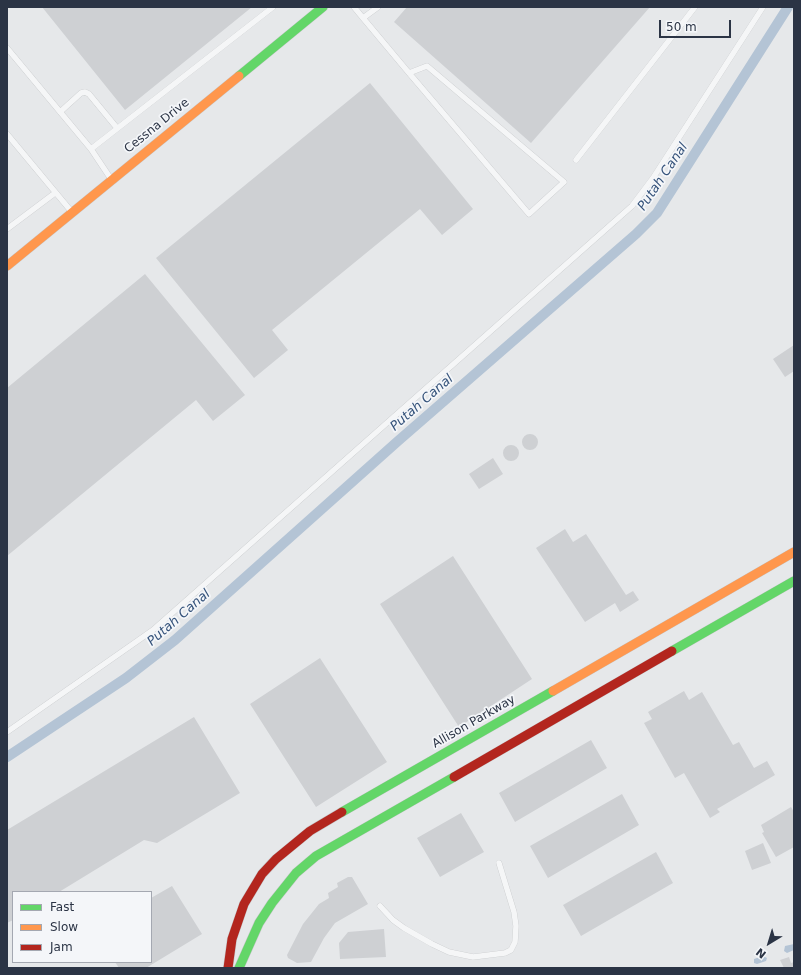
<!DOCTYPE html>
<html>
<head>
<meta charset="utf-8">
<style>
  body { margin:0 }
  #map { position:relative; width:801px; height:975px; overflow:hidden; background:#e6e8ea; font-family:"DejaVu Sans",sans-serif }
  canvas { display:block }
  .frame { position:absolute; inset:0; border:8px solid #2b3445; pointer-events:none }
  .legend { position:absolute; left:12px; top:891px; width:140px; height:72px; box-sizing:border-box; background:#f4f6f9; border:1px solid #a4a8b1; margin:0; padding:5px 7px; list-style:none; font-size:12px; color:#2b3445 }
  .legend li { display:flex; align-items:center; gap:8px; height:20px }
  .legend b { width:20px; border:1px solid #a4a8b1 }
  .north { position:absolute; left:749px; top:923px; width:40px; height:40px; -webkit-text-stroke:3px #f4f6f9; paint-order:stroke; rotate:218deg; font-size:11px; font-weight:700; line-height:16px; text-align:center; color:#2b3445 }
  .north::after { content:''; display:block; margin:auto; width:14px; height:18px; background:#2b3445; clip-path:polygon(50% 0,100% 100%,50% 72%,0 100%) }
  .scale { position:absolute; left:659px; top:20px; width:72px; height:18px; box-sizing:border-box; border:2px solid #2b3445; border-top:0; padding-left:5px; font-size:12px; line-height:14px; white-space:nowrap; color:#2b3445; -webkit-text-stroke:3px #f4f6f9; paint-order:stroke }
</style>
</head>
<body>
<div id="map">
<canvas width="801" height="975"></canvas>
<div class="frame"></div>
<ul class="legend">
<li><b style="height:5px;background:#63d668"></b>Fast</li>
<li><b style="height:5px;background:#ff974d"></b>Slow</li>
<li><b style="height:5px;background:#b3261e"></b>Jam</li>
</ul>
<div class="north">N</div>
<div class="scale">50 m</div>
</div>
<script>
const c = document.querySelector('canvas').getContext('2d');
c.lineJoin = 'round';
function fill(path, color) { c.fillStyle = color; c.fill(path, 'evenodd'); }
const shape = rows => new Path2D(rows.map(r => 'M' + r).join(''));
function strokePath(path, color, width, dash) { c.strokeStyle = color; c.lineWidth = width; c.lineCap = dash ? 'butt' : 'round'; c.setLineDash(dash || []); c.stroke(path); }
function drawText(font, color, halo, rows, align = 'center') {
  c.font = font + ' "DejaVu Sans",sans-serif'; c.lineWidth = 3.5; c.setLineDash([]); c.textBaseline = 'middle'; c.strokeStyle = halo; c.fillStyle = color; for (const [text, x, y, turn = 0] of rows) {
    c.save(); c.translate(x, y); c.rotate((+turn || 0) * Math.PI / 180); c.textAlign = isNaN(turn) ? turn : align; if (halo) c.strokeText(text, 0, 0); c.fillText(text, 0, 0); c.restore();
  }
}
fill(shape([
  [794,944,794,950,787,953,784,951,785,946],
  [763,956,767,958,766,961,757,964,754,963,754,959]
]), '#b4c4d5');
strokePath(shape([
  [7,757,126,678,175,640,398,441,636,234,657,213,788,7]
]), '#b4c4d5', 10);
fill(shape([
  [42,7,252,7,125,110],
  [407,7,650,7,531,143,394,22],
  [370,83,473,209,442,235,420,209,272,330,288,350,254,378,156,258],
  [145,274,245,395,213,421,196,400,7,556,7,388],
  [794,345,794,371,785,377,773,359],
  '522 442a8 8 0 1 1 16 0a8 8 0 1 1-16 0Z',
  '503 453a8 8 0 1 1 16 0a8 8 0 1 1-16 0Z',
  [493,458,503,474,479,489,469,474],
  [565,529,573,542,586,534,626,595,633,591,639,600,620,612,615,603,585,622,536,548],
  [453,556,532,679,459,727,380,604],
  [320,658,387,762,316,807,250,704],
  [684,691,689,700,702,692,733,745,739,742,754,768,767,761,775,775,717,809,720,812,710,818,684,773,675,778,644,723,652,719,648,712],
  [194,717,240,793,157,843,144,840,59,892,13,892,13,920,7,923,7,830],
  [591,740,607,768,515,822,499,793],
  [622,794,639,825,548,878,530,846],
  [791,807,794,812,794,847,776,857,762,833,764,832,761,825],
  [461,813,484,852,440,877,417,838],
  [763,843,771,863,752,870,745,851],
  [656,852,673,883,581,936,563,905],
  [348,877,352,877,368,904,335,923,324,938,311,962,297,963,288,958,287,955,303,924,319,904,329,898,328,893,338,887,337,883],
  [172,886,202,934,146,968,119,968,115,962,151,962,151,898],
  [384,929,386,957,340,959,339,943,348,932],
  [789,957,791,963,794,962,794,968,784,968,780,960]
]), '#ced0d3');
const lane = shape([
  [354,7,363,18,409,73,529,214,564,182,427,66,409,73],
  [363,18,378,7],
  [7,48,91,149],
  [60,112,81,93,85,92,89,94,117,128],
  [7,134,71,211],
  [576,160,695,7],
  [111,179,91,149,273,7],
  [7,229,55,193],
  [7,732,153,630,632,206,653,178,763,7],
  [380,906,393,920,404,928,432,944,449,952,473,957,505,953,511,950,515,942,516,926,514,912,499,863]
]);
const fast = shape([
  [239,76,323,7],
  [672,651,794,581],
  [342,812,553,691],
  [239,968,259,923,272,903,296,873,316,856,454,777]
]);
const slow = shape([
  [7,266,239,76],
  [553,691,794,552]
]);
const jam = shape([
  [454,777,672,651],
  [228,968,232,939,244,904,262,874,276,859,310,831,342,812]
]);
strokePath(lane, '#c4c6c8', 6);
strokePath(fast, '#c4c6c8', 10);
strokePath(slow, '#c4c6c8', 10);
strokePath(jam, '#c4c6c8', 10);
strokePath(lane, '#f5f6f7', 5.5);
strokePath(fast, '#63d668', 9);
strokePath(slow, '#ff974d', 9);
strokePath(jam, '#b3261e', 9);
drawText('12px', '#2b3445', '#f4f6f9', [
  ["Cessna Drive",157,126,-39],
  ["Allison Parkway",474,722,-30]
]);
drawText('italic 13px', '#34527a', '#f4f6f9', [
  ["Putah Canal",663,177,-56],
  ["Putah Canal",422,403,-41],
  ["Putah Canal",179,618,-41]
]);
</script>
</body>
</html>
